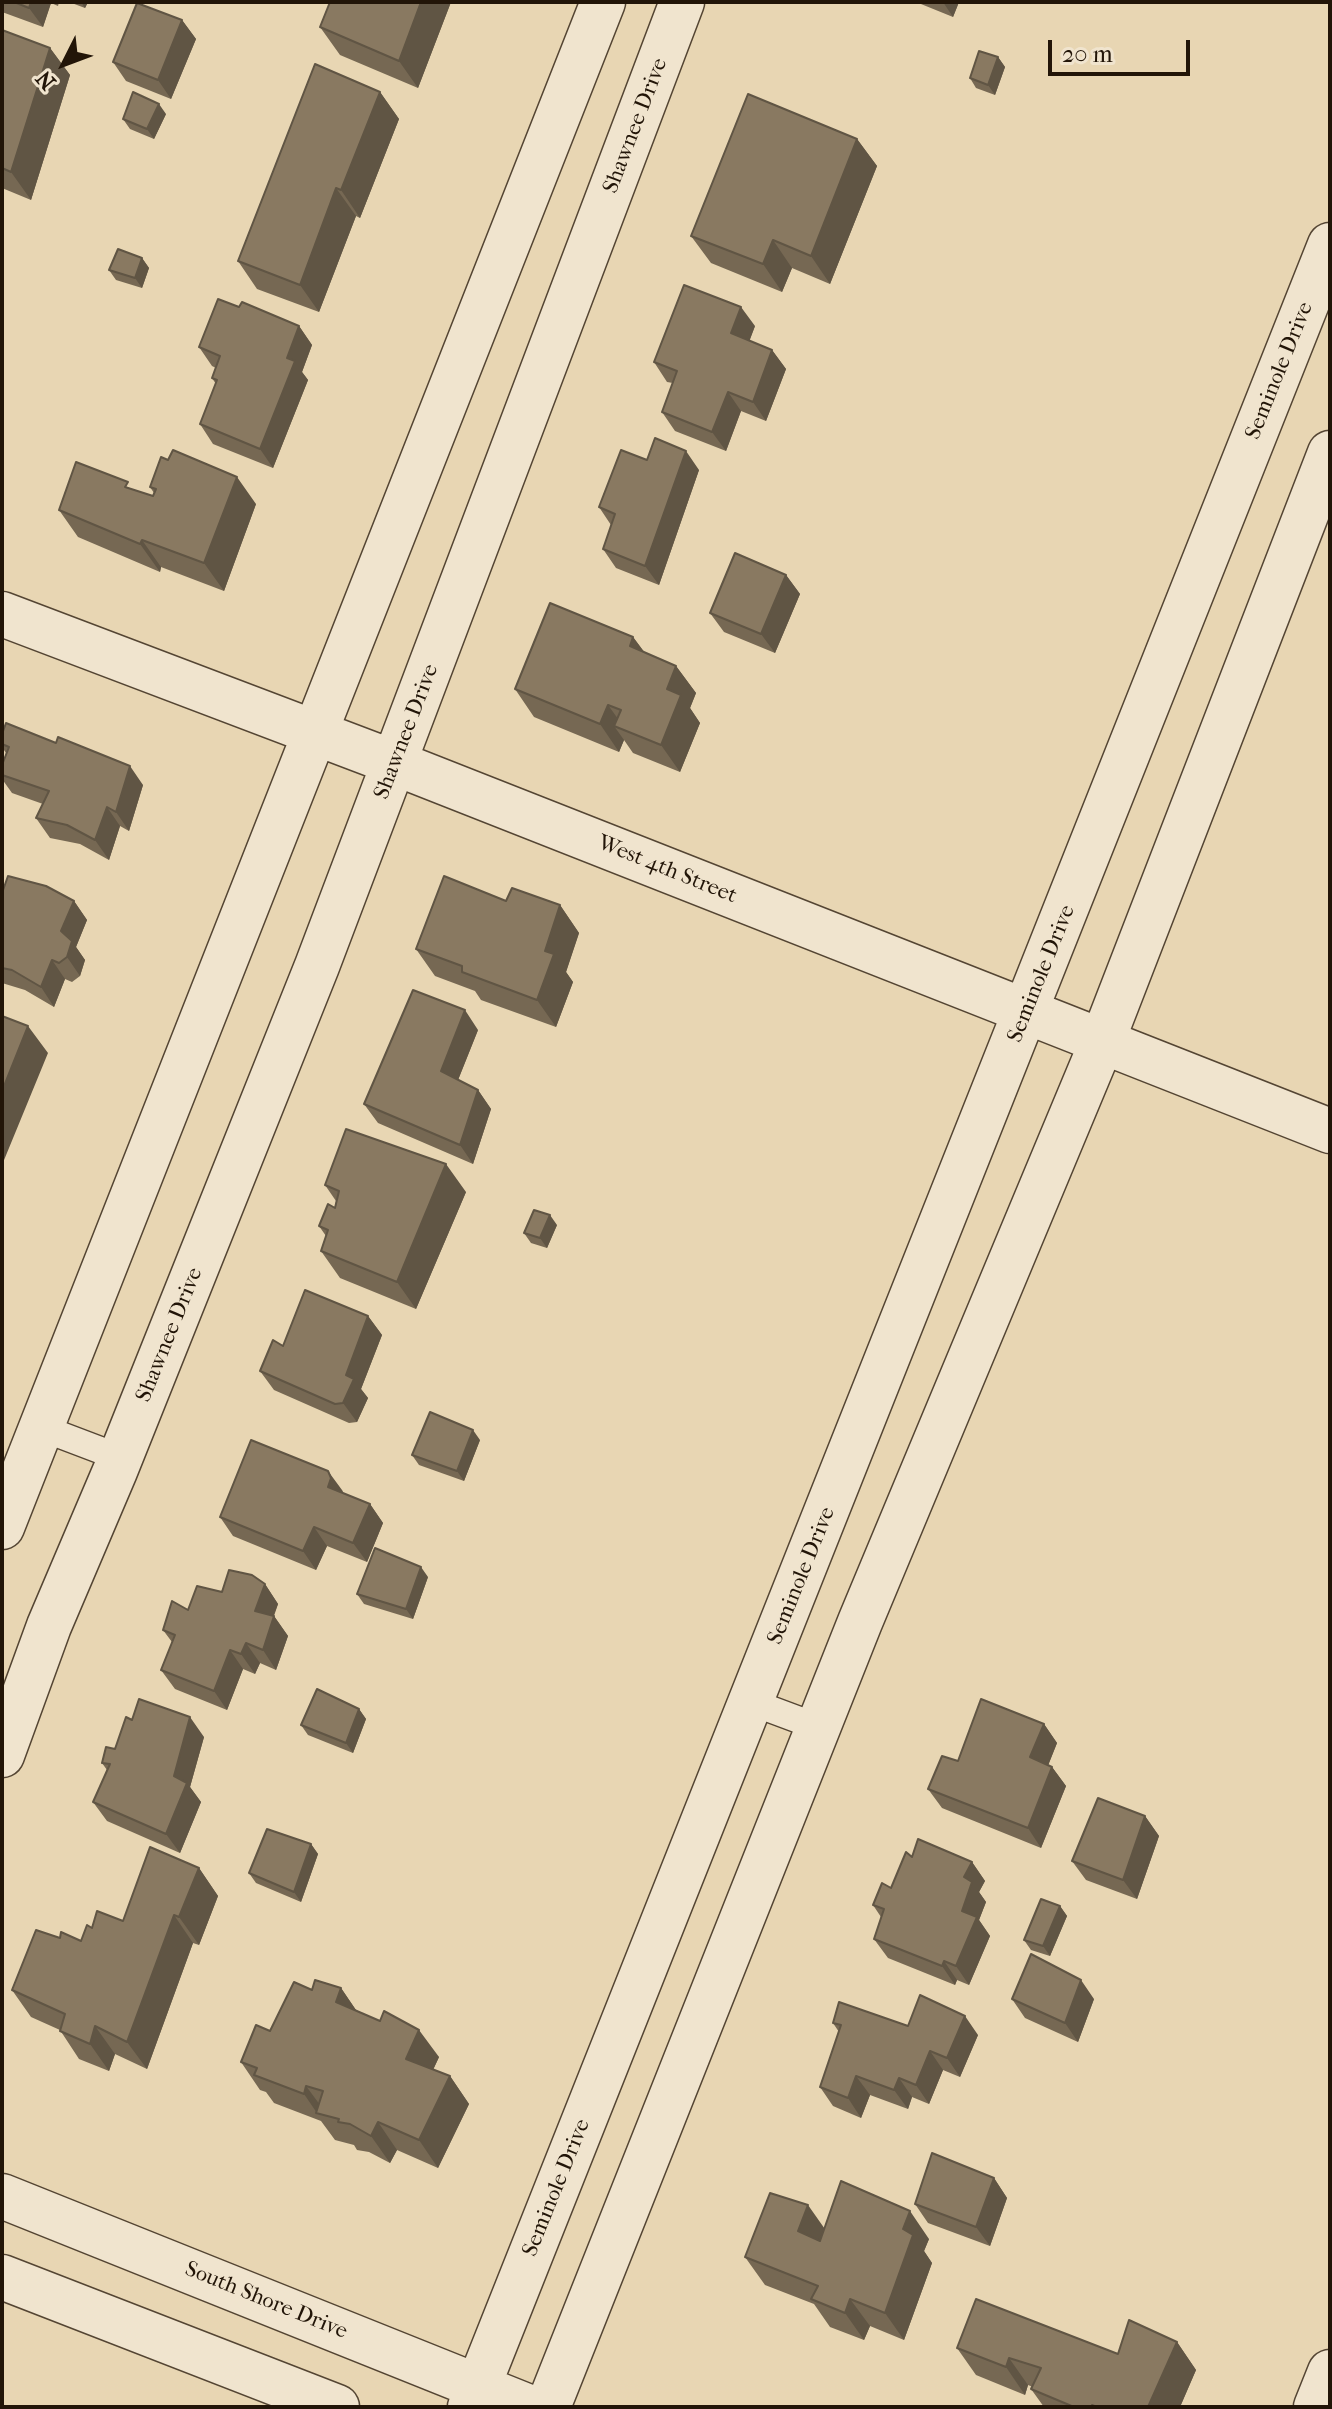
<!DOCTYPE html>
<html>
<head>
<meta charset="utf-8">
<style>
  body { margin:0 }
  #map { position:relative; width:1332px; height:2409px; overflow:hidden; background:#e8d6b3; font-family:"IM FELL French Canon",serif }
  canvas { display:block }
  .frame { position:absolute; inset:0; border:4px solid #221508; pointer-events:none }
  .north { position:absolute; left:24px; top:24px; width:80px; height:80px; -webkit-text-stroke:6px #f0e4ce; paint-order:stroke; rotate:228deg; font-size:22px; font-weight:700; line-height:32px; text-align:center; color:#221508 }
  .north::after { content:''; display:block; margin:auto; width:28px; height:36px; background:#221508; clip-path:polygon(50% 0,100% 100%,50% 72%,0 100%) }
  .scale { position:absolute; left:1048px; top:40px; width:142px; height:36px; box-sizing:border-box; border:4px solid #221508; border-top:0; padding-left:10px; font-size:24px; line-height:28px; white-space:nowrap; color:#221508; -webkit-text-stroke:6px #f0e4ce; paint-order:stroke }
</style>
</head>
<body>
<div id="map">
<canvas width="1332" height="2409"></canvas>
<div class="frame"></div>
<div class="north">N</div>
<div class="scale">20 m</div>
</div>
<script>
const c = document.querySelector('canvas').getContext('2d');
c.lineJoin = 'round';
const shape = rows => new Path2D(rows.map(r => 'M' + r).join(''));
function strokePath(path, color, width, dash) { c.strokeStyle = color; c.lineWidth = width; c.lineCap = dash ? 'butt' : 'round'; c.setLineDash(dash || []); c.stroke(path); }
function fill(path, color) { c.fillStyle = color; c.fill(path, 'evenodd'); }
function drawText(font, color, halo, rows, align = 'center') {
  c.font = font + ' "IM FELL French Canon",serif'; c.lineWidth = 6; c.setLineDash([]); c.textBaseline = 'middle'; c.strokeStyle = halo; c.fillStyle = color; for (const [text, x, y, turn = 0] of rows) {
    c.save(); c.translate(x, y); c.rotate((+turn || 0) * Math.PI / 180); c.textAlign = isNaN(turn) ? turn : align; if (halo) c.strokeText(text, 0, 0); c.fillText(text, 0, 0); c.restore();
  }
}
const service = shape([
  [42,1428,121,1458],
  [751,1702,818,1727]
]);
const minor = shape([
  [2,614,395,763,1330,1131],
  [2,1527,603,2],
  [2,1755,49,1626,115,1471,317,966,682,2],
  [2,2196,529,2407],
  [2,2277,337,2407],
  [470,2407,1330,245],
  [548,2407,860,1622,1102,1042,1330,453],
  [1316,2407,1330,2372]
]);
strokePath(service, '#544533', 29);
strokePath(minor, '#544533', 47);
strokePath(service, '#f0e4ce', 26);
strokePath(minor, '#f0e4ce', 44);
fill(shape([
  [2,2,59,2,58,6,51,3,43,27,2,12],
  [69,2,88,2,85,8],
  [330,2,451,2,418,88,340,55,320,27],
  [916,2,959,2,953,17],
  [182,20,196,39,171,99,126,81,113,62],
  [2,30,50,48,70,75,31,200,2,188],
  [998,57,1005,67,995,95,976,88,970,78],
  [380,92,399,119,360,218,356,216,319,312,257,289,238,261],
  [166,114,154,139,130,129,123,119],
  [857,139,877,166,830,284,792,268,782,292,711,263,691,236],
  [142,258,149,268,142,288,116,280,109,270],
  [239,307,299,326,312,345,302,372,308,380,273,468,213,444,200,424,216,384,212,378,216,368,212,366,199,347],
  [755,326,749,341,772,350,786,369,766,421,741,411,726,451,675,431,662,412,673,383,667,382,654,362],
  [647,460,699,470,659,585,616,568,603,549,611,525,599,507],
  [150,487,256,504,224,591,161,567,160,572,78,537,59,510,133,490,153,496,154,493],
  [786,575,800,594,775,653,724,632,710,613],
  [633,637,645,653,676,666,696,693,690,708,700,723,680,772,633,753,624,740,619,752,534,717,515,689],
  [2,734,143,785,129,831,120,826,109,860,80,844,50,838,36,818,43,804,12,793,2,779,2,765,6,753,2,747],
  [2,893,74,901,87,920,76,947,85,960,80,976,72,982,65,979,54,1007,25,990,2,983],
  [506,901,560,905,579,933,566,972,573,982,556,1027,481,1000,475,991,435,976,416,949],
  [478,1030,458,1080,478,1090,491,1109,473,1164,378,1123,364,1104],
  [325,1185,466,1192,416,1309,340,1278,321,1251,326,1236,319,1226,335,1208,336,1201],
  [557,1225,547,1248,531,1243,524,1233],
  [368,1316,382,1335,361,1389,368,1398,357,1422,349,1423,274,1390,260,1371,283,1346],
  [480,1440,464,1481,419,1465,412,1455],
  [342,1490,343,1493,370,1504,383,1523,367,1562,327,1546,316,1570,233,1536,220,1517],
  [428,1577,413,1619,364,1604,357,1594],
  [265,1584,278,1604,274,1616,288,1636,276,1670,260,1663,255,1674,243,1669,227,1710,175,1689,161,1670,172,1642,163,1630,188,1610,222,1592],
  [359,1709,366,1719,353,1753,308,1735,301,1725],
  [132,1720,204,1737,190,1787,201,1802,180,1853,107,1821,93,1802,107,1770,102,1763,115,1749],
  [1044,1724,1057,1743,1048,1765,1052,1767,1066,1786,1041,1848,942,1808,928,1789,958,1761],
  [1145,1816,1159,1836,1137,1899,1086,1880,1072,1861],
  [311,1844,318,1854,301,1902,256,1883,249,1873],
  [912,1857,972,1862,985,1881,979,1892,986,1902,979,1920,990,1936,969,1985,957,1980,955,1985,888,1958,874,1939,881,1917,873,1905,891,1888],
  [199,1868,218,1896,199,1945,193,1943,147,2069,115,2054,109,2071,79,2059,60,2030,31,2017,12,1990,60,1938,81,1941,92,1928,123,1921],
  [1060,1906,1067,1916,1050,1956,1031,1950,1024,1940],
  [341,1988,356,2010,439,2057,433,2070,450,2076,469,2104,438,2168,397,2150,390,2163,369,2152,357,2150,354,2145,335,2140,321,2121,274,2103,266,2092,260,2090,241,2062,312,1990],
  [1012,1999,1094,1999,1078,2042,1025,2018],
  [833,2023,908,2026,978,2035,960,2077,943,2070,929,2104,912,2097,908,2109,870,2095,861,2118,833,2106,820,2087,839,2032],
  [994,2178,1007,2198,990,2246,928,2223,915,2204],
  [825,2228,929,2239,924,2251,932,2263,904,2340,870,2326,864,2340,830,2327,814,2304,765,2285,745,2257],
  [1177,2342,1196,2370,1180,2407,1044,2407,1031,2389,1033,2387,1028,2385,1025,2395,976,2375,957,2348,1118,2354]
]), '#766853');
fill(shape([
  [31,2,51,3,43,27,29,8],
  [81,2,88,2,85,8],
  [421,2,451,2,418,88,399,61],
  [943,2,959,2,953,17],
  [182,20,196,39,171,99,158,80],
  [50,48,70,75,31,200,11,172],
  [998,57,1005,67,995,95,988,85],
  [380,92,399,119,360,218,341,190],
  [159,104,166,114,154,139,147,129],
  [857,139,877,166,830,284,811,256],
  [336,188,356,216,319,312,300,285],
  [773,240,792,268,782,292,763,264],
  [142,258,149,268,142,288,135,278],
  [741,307,755,326,745,353,731,333],
  [299,326,312,345,302,372,308,380,273,468,260,449,287,358],
  [772,350,786,369,766,421,753,402],
  [728,392,741,411,726,451,712,432],
  [686,451,699,470,659,585,645,566],
  [237,477,256,504,224,591,204,563],
  [142,540,161,567,160,572,140,544],
  [786,575,800,594,775,653,761,634],
  [633,637,653,664,630,646],
  [676,666,696,693,690,708,700,723,680,772,661,745,667,689],
  [608,705,626,730,614,726,624,740,619,752,600,724],
  [130,766,143,785,129,831,116,812],
  [107,807,120,826,109,860,95,840],
  [74,901,87,920,76,947,85,960,80,976,67,957,61,931],
  [560,905,579,933,566,972,573,982,556,1027,537,1000,545,951],
  [52,960,65,979,54,1007,41,987],
  [465,1010,478,1030,454,1090,441,1071],
  [28,1026,48,1053,2,1165,2,1091],
  [478,1090,491,1109,473,1164,460,1145],
  [446,1164,466,1192,416,1309,397,1282],
  [550,1215,557,1225,547,1248,540,1238],
  [368,1316,382,1335,361,1389,368,1398,357,1422,343,1403,346,1375],
  [473,1430,480,1440,464,1481,457,1471],
  [328,1471,342,1490,345,1497,328,1487],
  [370,1504,383,1523,367,1562,353,1543],
  [314,1527,327,1546,316,1570,303,1551],
  [421,1567,428,1577,413,1619,406,1609],
  [265,1584,278,1604,268,1630,255,1611],
  [274,1616,288,1636,276,1670,263,1650],
  [246,1643,260,1663,255,1674,241,1654],
  [230,1650,243,1669,227,1710,214,1691],
  [359,1709,366,1719,353,1753,346,1743],
  [190,1717,204,1737,190,1787,201,1802,180,1853,166,1834,174,1776],
  [1044,1724,1057,1743,1044,1776,1030,1757],
  [1052,1767,1066,1786,1041,1848,1028,1828],
  [1145,1816,1159,1836,1137,1899,1123,1880],
  [311,1844,318,1854,301,1902,294,1892],
  [972,1862,985,1881,979,1892,986,1902,979,1920,990,1936,969,1985,956,1966,962,1911,964,1877],
  [199,1868,218,1896,199,1945,179,1917],
  [1060,1906,1067,1916,1050,1956,1043,1946],
  [174,1915,193,1943,147,2069,127,2042],
  [944,1961,957,1980,955,1985,942,1966],
  [1081,1980,1094,1999,1078,2042,1065,2023],
  [341,1988,360,2016,336,2002],
  [965,2016,978,2035,960,2077,947,2058],
  [95,2026,115,2054,109,2071,90,2044],
  [419,2030,439,2057,425,2087,406,2059],
  [930,2051,943,2070,929,2104,916,2085],
  [450,2076,469,2104,438,2168,419,2140],
  [856,2076,870,2095,861,2118,848,2098],
  [899,2078,912,2097,908,2109,894,2090],
  [306,2086,326,2113,317,2113,304,2094],
  [378,2122,397,2150,390,2163,371,2136],
  [994,2178,1007,2198,990,2246,976,2227],
  [808,2205,827,2232,817,2258,798,2231],
  [910,2211,929,2239,924,2251,932,2263,904,2340,885,2313,903,2229],
  [850,2299,870,2326,864,2340,845,2313],
  [1177,2342,1196,2370,1180,2407,1148,2407],
  [1009,2358,1028,2385,1025,2395,1006,2367]
]), '#605544');
const building = shape([
  [14,2,31,2,29,8,14,2],
  [330,2,421,2,399,61,320,27,330,2],
  [137,3,182,20,158,80,113,62,137,3],
  [2,30,50,48,11,172,2,168,2,30],
  [979,51,998,57,988,85,970,78,979,51],
  [315,64,380,92,341,190,336,188,300,285,238,261,315,64],
  [133,92,159,104,147,129,123,119,133,92],
  [748,94,857,139,811,256,773,240,763,264,691,236,748,94],
  [118,249,142,258,135,278,109,270,118,249],
  [684,285,741,307,731,333,772,350,753,402,728,392,712,432,662,412,677,371,654,362,684,285],
  [218,299,239,307,242,302,299,326,287,358,295,361,260,449,200,424,217,380,212,378,220,356,199,347,218,299],
  [655,438,686,451,645,566,603,549,615,514,599,507,621,450,647,460,655,438],
  [173,450,237,477,204,563,142,540,140,544,59,510,76,462,128,482,125,487,153,496,156,489,150,487,161,457,168,460,173,450],
  [735,553,786,575,761,634,710,613,735,553],
  [550,603,633,637,630,646,676,666,667,689,681,695,661,745,614,726,621,710,608,705,600,724,515,689,550,603],
  [6,723,56,743,58,737,130,766,116,812,107,807,95,840,67,825,36,818,49,791,2,775,2,765,9,747,2,744,2,734,6,723],
  [8,876,46,886,74,901,61,931,72,941,67,957,59,963,52,960,41,987,12,970,2,968,2,893,8,876],
  [444,876,506,901,512,888,560,905,545,951,554,954,537,1000,462,972,462,966,416,949,444,876],
  [413,990,465,1010,441,1071,478,1090,460,1145,364,1104,413,990],
  [2,1016,28,1026,2,1091,2,1016],
  [346,1129,446,1164,397,1282,321,1251,328,1230,319,1226,328,1204,335,1208,339,1191,325,1185,346,1129],
  [534,1210,550,1215,540,1238,524,1233,534,1210],
  [305,1290,368,1316,346,1375,354,1379,343,1403,335,1404,260,1371,273,1340,283,1346,305,1290],
  [430,1412,473,1430,457,1471,412,1455,430,1412],
  [251,1440,328,1471,331,1478,328,1487,370,1504,353,1543,314,1527,303,1551,220,1517,251,1440],
  [375,1548,421,1567,406,1609,357,1594,375,1548],
  [229,1570,252,1575,265,1584,255,1611,274,1616,263,1650,246,1643,241,1654,230,1650,214,1691,161,1670,175,1635,163,1630,172,1601,188,1610,197,1586,222,1592,229,1570],
  [317,1689,359,1709,346,1743,301,1725,317,1689],
  [139,1699,190,1717,174,1776,187,1783,166,1834,93,1802,110,1764,102,1763,106,1747,115,1749,126,1717,132,1720,139,1699],
  [981,1699,1044,1724,1030,1757,1052,1767,1028,1828,928,1789,942,1756,958,1761,981,1699],
  [1098,1798,1145,1816,1123,1880,1072,1861,1098,1798],
  [267,1829,311,1844,294,1892,249,1873,267,1829],
  [918,1839,972,1862,964,1877,972,1882,962,1911,977,1917,956,1966,944,1961,942,1966,874,1939,884,1909,873,1905,882,1883,891,1888,906,1852,912,1857,918,1839],
  [150,1847,199,1868,179,1917,174,1915,127,2042,95,2026,90,2044,60,2031,65,2014,12,1990,36,1930,60,1938,61,1932,81,1941,87,1925,92,1928,97,1911,123,1921,150,1847],
  [1041,1899,1060,1906,1043,1946,1024,1940,1041,1899],
  [1031,1954,1081,1980,1065,2023,1012,1999,1031,1954],
  [315,1980,341,1988,336,2002,380,2021,384,2011,419,2030,406,2059,450,2076,419,2140,378,2122,371,2136,350,2124,338,2122,339,2119,316,2113,323,2091,306,2086,304,2094,254,2075,257,2068,241,2062,256,2025,270,2031,294,1982,312,1990,315,1980],
  [920,1995,965,2016,947,2058,930,2051,916,2085,899,2078,894,2090,856,2076,848,2098,820,2087,841,2025,833,2023,839,2002,908,2026,920,1995],
  [932,2153,994,2178,976,2227,915,2204,932,2153],
  [841,2181,910,2211,903,2229,913,2235,885,2313,850,2299,845,2313,811,2299,818,2286,745,2257,770,2193,808,2205,798,2231,820,2241,841,2181],
  [976,2299,1118,2354,1129,2320,1177,2342,1148,2407,1097,2407,1092,2405,1091,2407,1074,2407,1031,2389,1041,2368,1009,2358,1006,2367,957,2348,976,2299]
]);
fill(building, '#897961');
strokePath(building, '#605544', 2);
drawText('22px', '#221508', '#f0e4ce', [
  ["Shawnee Drive",636,126,-69],
  ["Seminole Drive",1280,371,-68],
  ["Shawnee Drive",407,732,-69],
  ["West 4th Street",667,870,22],
  ["Seminole Drive",1042,974,-68],
  ["Shawnee Drive",170,1335,-68],
  ["Seminole Drive",802,1576,-68],
  ["Seminole Drive",557,2188,-68],
  ["South Shore Drive",266,2301,22]
]);
</script>
</body>
</html>
